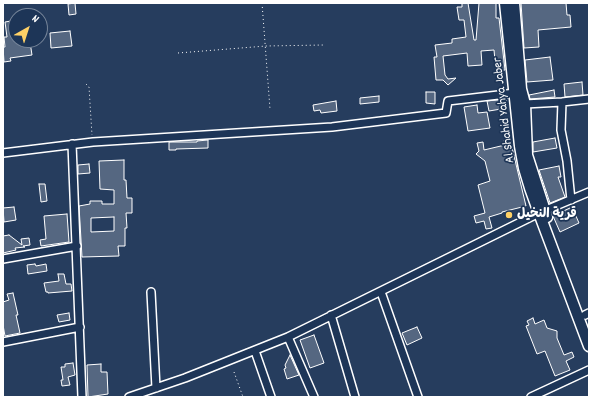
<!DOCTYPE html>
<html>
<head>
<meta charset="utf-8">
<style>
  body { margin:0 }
  #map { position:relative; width:592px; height:400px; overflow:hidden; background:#263d5e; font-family:Dekko,sans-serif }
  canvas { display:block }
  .frame { position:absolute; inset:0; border:4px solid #fff; pointer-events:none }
  .north { position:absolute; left:8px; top:8px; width:40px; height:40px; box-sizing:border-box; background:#1d3557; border:1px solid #77869a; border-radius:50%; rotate:39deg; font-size:11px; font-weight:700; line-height:16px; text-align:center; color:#fff }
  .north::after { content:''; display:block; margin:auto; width:14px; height:18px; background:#ffd166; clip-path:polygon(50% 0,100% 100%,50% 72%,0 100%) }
</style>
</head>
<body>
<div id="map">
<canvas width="592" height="400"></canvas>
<div class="frame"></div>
<div class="north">N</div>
</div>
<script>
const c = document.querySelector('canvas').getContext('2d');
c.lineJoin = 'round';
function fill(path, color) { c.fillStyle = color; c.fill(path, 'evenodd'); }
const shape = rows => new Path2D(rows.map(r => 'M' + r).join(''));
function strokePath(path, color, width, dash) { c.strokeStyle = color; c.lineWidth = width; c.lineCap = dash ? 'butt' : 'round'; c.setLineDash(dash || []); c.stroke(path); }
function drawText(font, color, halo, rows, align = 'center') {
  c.font = font + ' Dekko,"Playpen Sans Arabic",sans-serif'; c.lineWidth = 3.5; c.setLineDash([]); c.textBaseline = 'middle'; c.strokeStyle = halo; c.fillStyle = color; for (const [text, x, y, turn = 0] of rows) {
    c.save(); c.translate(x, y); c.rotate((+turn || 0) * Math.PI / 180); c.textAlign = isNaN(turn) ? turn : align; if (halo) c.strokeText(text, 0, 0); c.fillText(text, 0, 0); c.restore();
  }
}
const building = shape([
  [75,3,76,14,69,15,68,4,75,3],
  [462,3,468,3,474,40,476,40,479,3,496,3,496,18,499,18,505,70,496,71,494,50,481,51,482,65,468,66,467,53,443,56,445,75,448,79,456,78,448,85,443,80,436,80,434,57,437,57,435,45,452,43,452,39,466,37,464,20,459,20,457,7,462,7,462,3],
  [521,3,566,3,567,15,570,15,571,27,538,30,539,47,524,48,521,3],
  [11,21,13,36,16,36,16,40,19,40,21,43,30,42,32,55,10,58,11,61,4,62,3,47,5,47,4,37,7,37,5,22,11,21],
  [70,31,72,46,51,48,50,33,70,31],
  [550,57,553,80,527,82,525,60,550,57],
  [582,82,583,95,565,97,564,84,582,82],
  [554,90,555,97,530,99,529,95,554,90],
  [426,92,435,92,435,104,426,103,426,92],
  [379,96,379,102,360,104,360,98,379,96],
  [506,99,507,108,489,111,487,101,506,99],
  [336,101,337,111,321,113,320,110,314,111,313,105,336,101],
  [477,105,478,113,487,112,490,128,468,131,464,107,477,105],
  [555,138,557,148,533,152,533,142,555,138],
  [510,139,526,206,502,212,502,213,489,217,492,228,486,229,484,221,476,223,474,216,485,213,478,185,490,181,485,161,476,154,479,151,477,143,483,142,484,150,505,145,504,140,510,139],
  [208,140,208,148,176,149,176,150,169,150,169,142,197,142,197,141,208,140],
  [124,160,124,180,126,180,127,198,132,198,132,213,126,213,127,228,125,228,125,246,118,246,119,256,82,257,79,206,90,204,90,201,102,201,102,204,114,204,114,190,100,189,99,161,124,160],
  [114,217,114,231,91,232,91,218,114,217],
  [89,164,90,173,78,174,78,165,89,164],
  [559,166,561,177,558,177,565,197,550,203,539,170,559,166],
  [39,184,45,184,47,201,41,202,39,184],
  [14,207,16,220,4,222,3,208,14,207],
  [572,207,579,223,560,232,553,216,572,207],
  [67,214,69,242,41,246,40,240,46,239,44,216,67,214],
  [9,235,22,245,21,239,29,238,30,245,23,246,25,247,15,248,16,250,3,253,3,236,9,235],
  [35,264,36,266,46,264,47,271,28,274,27,265,35,264],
  [58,274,64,274,66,284,71,284,72,291,48,293,48,292,46,292,44,283,59,281,58,274],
  [13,293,18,315,16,315,20,333,5,336,3,325,3,302,9,300,7,294,13,293],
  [69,313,70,320,59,322,57,315,69,313],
  [533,318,535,324,544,320,547,328,557,331,557,338,564,355,572,352,574,357,566,361,570,370,555,376,545,351,537,354,526,326,529,325,527,321,533,318],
  [417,327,422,338,407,345,402,333,417,327],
  [314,335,324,363,310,368,300,340,314,335],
  [290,355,299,375,287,379,284,369,286,368,285,365,290,355],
  [73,363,75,375,68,377,70,385,62,386,61,380,63,380,61,367,65,367,65,364,73,363],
  [101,364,101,372,107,372,108,394,88,397,87,365,101,364]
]);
fill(building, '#556781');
strokePath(building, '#fff', 1);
const street = shape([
  [562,102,561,130,567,161,571,200],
  [72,144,82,397],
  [3,153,93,142,332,127,446,113,448,101,515,93,525,104,562,102,589,99],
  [3,259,77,246],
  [151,292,156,388],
  [381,292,418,397],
  [331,315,355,397],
  [585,315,589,313],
  [288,337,314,397],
  [3,342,80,327],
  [255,351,271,397],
  [129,397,185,378,288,337,539,213,589,192],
  [531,397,589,370]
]);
const secondary = shape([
  [505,3,520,146,524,168,530,188,539,213,589,346],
  [514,3,521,89,525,104,527,155,547,217]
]);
strokePath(street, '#fff', 10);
strokePath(secondary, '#fff', 13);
strokePath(shape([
  [262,3,270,109],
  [178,53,266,46,324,45],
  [86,84,89,87,92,135],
  [234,372,243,397]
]), '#fff', 1, [1, 3]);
strokePath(street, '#1d3557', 7);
strokePath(secondary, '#1d3557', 10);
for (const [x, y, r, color] of [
  [509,215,4,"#ffd166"]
]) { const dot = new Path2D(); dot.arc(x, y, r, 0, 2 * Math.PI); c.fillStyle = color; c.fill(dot); strokePath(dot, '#1d3557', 1.5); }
drawText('13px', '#fff', '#1d3557', [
  ["Al Shahid Yahya Jaber",505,110,-97]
]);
drawText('bold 13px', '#fff', '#1d3557', [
  ["قرية النخيل",517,215]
], 'left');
</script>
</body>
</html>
